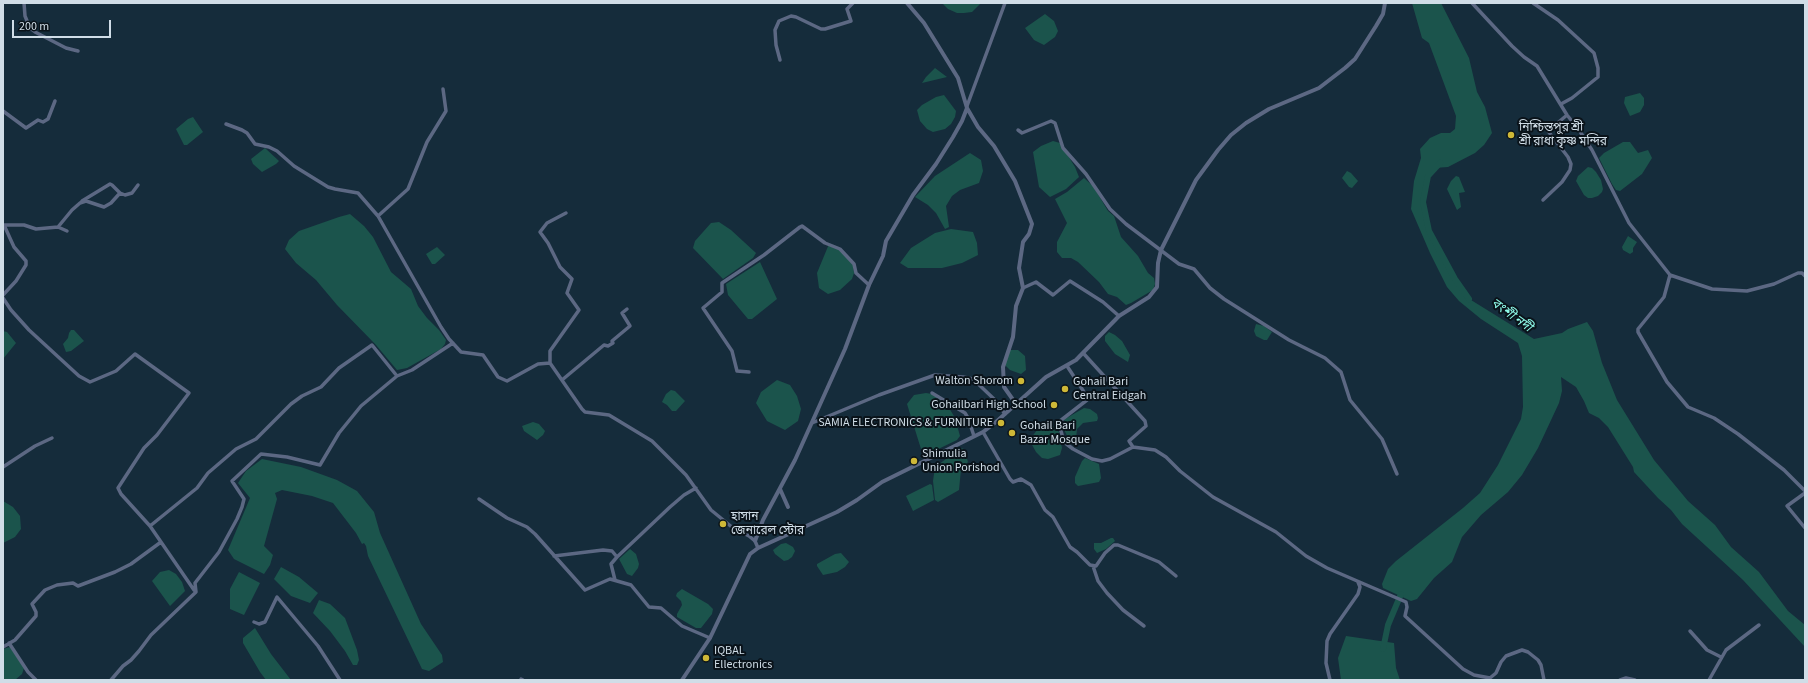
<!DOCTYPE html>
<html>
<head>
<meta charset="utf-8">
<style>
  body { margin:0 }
  #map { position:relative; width:1808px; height:683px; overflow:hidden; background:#152c3b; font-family:"Source Sans 3",sans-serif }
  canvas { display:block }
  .frame { position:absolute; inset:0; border:4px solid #d0dde7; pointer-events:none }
  .scale { position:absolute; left:12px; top:20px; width:99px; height:18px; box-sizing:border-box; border:2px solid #d0dde7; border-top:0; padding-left:5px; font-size:12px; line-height:14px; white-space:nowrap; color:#d0dde7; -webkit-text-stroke:3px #0a131a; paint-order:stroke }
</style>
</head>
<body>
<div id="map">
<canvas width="1808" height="683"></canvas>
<div class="frame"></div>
<div class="scale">200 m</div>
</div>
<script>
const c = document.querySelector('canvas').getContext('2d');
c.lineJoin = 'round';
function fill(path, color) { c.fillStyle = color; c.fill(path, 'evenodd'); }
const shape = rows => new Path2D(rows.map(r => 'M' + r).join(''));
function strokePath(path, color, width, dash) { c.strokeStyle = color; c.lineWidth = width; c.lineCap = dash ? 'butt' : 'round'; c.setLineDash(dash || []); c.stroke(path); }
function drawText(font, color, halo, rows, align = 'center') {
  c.font = font + ' "Source Sans 3","Noto Sans Bengali",sans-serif'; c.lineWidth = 4; c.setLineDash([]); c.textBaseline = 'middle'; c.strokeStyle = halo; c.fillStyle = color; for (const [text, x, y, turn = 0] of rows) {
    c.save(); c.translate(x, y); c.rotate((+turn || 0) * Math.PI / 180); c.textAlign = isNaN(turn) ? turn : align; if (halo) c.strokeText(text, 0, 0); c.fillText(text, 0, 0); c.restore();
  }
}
fill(shape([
  [942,3,981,3,972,12,964,13,957,13,948,9],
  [1412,3,1441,3,1469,58,1477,92,1485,107,1492,133,1484,145,1475,153,1448,167,1434,168,1426,184,1421,205,1430,235,1457,285,1471,300,1534,339,1562,333,1568,329,1587,322,1593,331,1602,363,1617,400,1654,460,1688,501,1715,525,1731,547,1759,572,1788,611,1805,625,1805,647,1743,580,1682,524,1671,510,1658,498,1634,472,1633,467,1608,427,1599,418,1589,413,1584,401,1576,387,1561,377,1562,391,1559,403,1538,448,1522,475,1508,492,1481,515,1462,537,1452,562,1434,578,1417,599,1411,601,1383,588,1382,584,1388,569,1396,561,1463,508,1480,493,1498,465,1521,419,1523,407,1522,356,1518,343,1481,319,1459,301,1447,287,1430,253,1411,209,1414,181,1421,158,1420,149,1430,138,1441,133,1450,133,1455,129,1456,116,1429,43,1422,38],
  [1045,14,1054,21,1058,31,1055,37,1044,45,1034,40,1025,28],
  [935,68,947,77,922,83,926,77],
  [1640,93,1644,98,1644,105,1640,112,1630,116,1624,103,1625,97],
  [944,95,956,111,955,117,951,124,945,129,933,132,927,129,920,121,917,110,922,105,936,97],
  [193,117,203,132,187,145,184,145,176,129,188,119],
  [1053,141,1060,143,1075,167,1079,177,1066,189,1050,197,1039,187,1033,152,1041,146],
  [1623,142,1630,142,1638,153,1648,150,1652,158,1642,174,1620,191,1616,190,1612,184,1599,158,1604,153],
  [265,148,279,161,276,164,262,172,253,164,251,159],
  [970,153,981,160,983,171,979,183,960,190,952,196,946,206,949,227,945,229,936,213,928,205,915,197,935,176],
  [1588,167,1592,168,1596,172,1601,180,1603,189,1602,192,1598,196,1592,198,1588,198,1584,195,1576,181,1578,176],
  [1347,171,1351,173,1358,181,1352,188,1349,187,1342,178],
  [1456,176,1459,177,1465,192,1459,193,1461,207,1457,210,1447,189,1451,181],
  [1084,178,1093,186,1108,211,1114,216,1121,237,1138,256,1148,273,1154,278,1155,284,1153,290,1131,303,1126,305,1117,297,1108,294,1099,282,1078,262,1071,258,1062,258,1057,252,1057,242,1067,223,1055,199,1067,192],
  [350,214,364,226,373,237,391,272,411,289,418,306,427,318,439,330,446,340,445,344,441,349,407,368,397,370,376,345,337,305,316,280,296,263,285,249,289,240,299,231,339,217],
  [719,222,731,230,756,253,753,258,723,279,693,248,695,241,711,223],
  [951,229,973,232,977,243,978,255,962,263,942,268,908,268,900,263,911,248,935,233],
  [1628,236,1637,242,1633,248,1633,252,1630,254,1623,250,1622,247],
  [829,244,841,250,853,265,854,273,852,279,840,290,828,294,819,288,817,273],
  [437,247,445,255,435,264,432,264,426,254],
  [760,262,777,299,752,319,748,319,728,295,726,284],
  [1256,324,1264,326,1272,332,1267,340,1264,340,1256,336,1254,331],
  [71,330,74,330,84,341,71,351,66,352,63,344,68,338,69,333],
  [3,331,7,332,16,343,3,359],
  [1109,332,1115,335,1122,341,1130,355,1128,362,1115,354,1105,341,1105,336],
  [1010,350,1018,350,1025,356,1026,370,1021,374,1010,370,1005,365],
  [777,380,790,385,797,396,801,409,798,421,785,430,767,421,756,403,761,392],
  [671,390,675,391,685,401,676,411,672,411,667,405,662,402,666,394],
  [926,393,932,394,948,406,955,418,960,436,957,440,932,452,926,453,921,449,907,404,914,395],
  [1084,408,1090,409,1097,414,1098,418,1097,421,1083,423,1077,429,1076,439,1072,440,1068,438,1062,425,1065,419],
  [533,422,539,424,545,431,543,435,537,440,524,431,522,426],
  [1050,425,1055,427,1059,432,1062,448,1060,455,1048,459,1042,458,1036,452,1031,443,1031,438,1037,430],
  [961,448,964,449,968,462,961,469,959,490,938,502,935,500,933,481,935,467],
  [1085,458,1099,464,1101,478,1099,482,1078,486,1075,483,1075,477,1082,461],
  [262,459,301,467,337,480,357,491,374,512,380,533,421,624,442,655,443,662,429,671,422,669,368,556,366,546,364,543,362,544,356,533,333,503,312,496,282,490,275,493,277,499,264,546,273,555,270,565,264,574,234,559,228,550,250,498,238,483,246,471],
  [930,484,932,485,934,500,913,511,906,496],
  [3,501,13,507,20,516,21,529,15,537,3,543],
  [1111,538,1113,538,1115,541,1106,549,1097,553,1094,549,1094,543,1101,543],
  [786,543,793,547,795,551,792,557,788,560,784,561,775,554,773,550,781,544],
  [630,549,636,554,639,564,638,568,632,576,627,574,619,559],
  [841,553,849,562,845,567,837,572,823,575,817,566,817,564,835,554],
  [281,567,299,577,318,593,310,603,291,596,274,579],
  [169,570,176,574,182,582,185,591,170,606,152,581,160,572],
  [239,572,260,583,244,615,230,609,230,589],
  [682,589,708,604,713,609,712,614,701,628,696,628,677,617,677,614,682,605,681,601,676,596,677,593],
  [319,600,330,604,345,618,357,650,359,660,357,665,353,665,345,651,330,631,313,613],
  [255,628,271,654,291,680,266,680,260,672,243,643,243,638],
  [1346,636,1394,643,1396,668,1400,680,1341,680,1338,658],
  [10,647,24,668,22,674,15,680,3,680,3,649]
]), '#1b544c');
strokePath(shape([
  [1440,163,1428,176,1423,202,1429,231,1455,279,1469,299],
  [1383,649,1388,625,1401,594]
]), '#1b544c', 6);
strokePath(shape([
  [24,3,25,16,30,28,35,32,66,48,78,51],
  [1472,3,1512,46,1524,57,1537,66,1567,115,1579,130,1592,150,1629,223,1670,275,1664,297,1638,329,1638,332,1667,382,1688,407,1714,418,1738,434,1784,470,1805,491],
  [1533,3,1558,20,1594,53,1598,68,1598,77,1572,98,1561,104],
  [780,60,776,45,775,30,779,21,791,16,796,17,821,29,825,29,851,21,847,9,853,3],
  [967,106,1005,3],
  [3,111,26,128,38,120,43,122,48,119,55,101],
  [226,124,242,130,247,133,255,144,269,147,277,151,294,166,328,187,335,189,358,193,378,216,441,327,449,339,461,352,483,355,498,377,507,381,538,364,550,363,582,409,585,412,609,415,652,441,686,475,711,510,733,528,749,536,755,541,758,548],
  [1018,130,1022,133,1051,121,1055,123,1063,148,1086,174,1110,209,1126,224,1179,264,1194,269,1210,288,1224,299,1289,340,1325,358,1341,372,1350,400,1382,439,1397,474],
  [1543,200,1562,182,1570,170,1571,164,1568,157,1548,131,1567,115],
  [82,201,110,184,112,185,120,193],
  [378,216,408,189,427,142,446,111,443,89],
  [4,225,24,225,36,229,58,227,72,210,80,203,86,201,104,207,111,203,120,193,125,195,132,193,138,185],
  [58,227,67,231],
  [1670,275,1712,289,1747,291,1774,284,1798,273,1802,273,1805,276],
  [1023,288,1036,282,1053,295,1070,281,1103,302,1119,316],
  [3,295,16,281,26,265,26,261,14,247,4,225],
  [3,298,11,310,29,330,79,376,90,382,116,371,135,354,189,393,157,435,144,448,118,488,121,494,150,526,194,590],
  [1084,354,1145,421,1146,426,1129,441,1133,447],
  [550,363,550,351,579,310,567,293,572,279,560,267,548,243,540,232,547,223,566,213],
  [1067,366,1086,395,1087,400,1060,421,1061,431,1064,442,1073,449,1092,459,1102,461,1110,459,1133,447,1155,450,1166,457,1180,471,1213,497,1276,532,1306,556,1327,568,1406,602,1407,607,1405,616,1463,669,1474,675,1490,678,1496,673,1501,662,1506,656,1522,650,1528,652,1538,660,1541,665,1544,680],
  [749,372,737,371,732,351,703,308,722,292,722,283,764,255,800,227,802,226,825,243,840,249,854,264,856,273,869,285],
  [397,376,412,370,453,343],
  [562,380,604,345,608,346,613,343,612,341,630,326,622,313,627,309],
  [932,393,965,413,968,418,974,436],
  [812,423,879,395,935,375,963,377,973,379,994,399,1005,414],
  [983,432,1010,479,1013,482,1021,479,1031,485,1045,510,1053,517,1070,547,1077,552,1090,565,1096,566,1105,553,1114,545,1118,545,1159,562,1176,576],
  [3,467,35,446,52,438],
  [1805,493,1787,506,1805,528],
  [479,499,507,518,527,527,535,534,585,590,610,579,631,585,649,607,661,608,682,626,710,638],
  [150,526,197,488,208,473,236,449,256,439,291,404,302,396,321,387,339,368,372,345,397,376,361,406,339,433,320,465,287,457,261,454,232,481,244,499,242,507,237,519,219,552,195,583,196,592],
  [554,556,603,550,612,551,617,557],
  [1093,566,1098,581,1107,593,1123,610,1144,626],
  [615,580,611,564,617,557,670,507,684,495,696,488],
  [254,622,259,624,265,622,277,597,318,646,340,680],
  [1690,631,1707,650,1721,657],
  [9,643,28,672,36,680],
  [3,647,15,640,36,616,36,612,32,604,45,590,57,585,73,583,78,586,115,572,131,564,161,542],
  [521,679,523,680],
  [111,680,123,666,131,660,139,651,151,635,196,592],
  [1330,680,1326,663,1327,641,1330,634,1358,594,1360,587,1358,582],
  [1620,680,1626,678,1635,680],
  [1709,680,1726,650,1759,625]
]), '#5c6883', 3.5);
strokePath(shape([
  [967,108,978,127,994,146,1015,181,1032,224,1029,234,1023,242,1019,268,1023,288,1016,306,1013,337,1003,367,1004,387,1016,404],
  [780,489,788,507],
  [755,541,763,520,795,460,845,349,869,285,883,256,886,241,913,195,936,164,953,137,962,121,967,108,958,78,924,23,907,3],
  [682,680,710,638,750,554,758,548,837,512,857,500,882,482,983,432,996,422,1046,377,1076,360,1119,316,1149,297,1157,287,1158,263,1161,250,1196,180,1218,150,1231,135,1246,123,1269,109,1319,88,1345,68,1355,59,1376,26,1383,14,1385,3]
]), '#5c6883', 4);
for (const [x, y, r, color] of [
  [1511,135,4,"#cfb837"],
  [1021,381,4,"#cfb837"],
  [1065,389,4,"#cfb837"],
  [1054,405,4,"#cfb837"],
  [1001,423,4,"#cfb837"],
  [1012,433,4,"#cfb837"],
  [914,461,4,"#cfb837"],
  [723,524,4,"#cfb837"],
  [706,658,4,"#cfb837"]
]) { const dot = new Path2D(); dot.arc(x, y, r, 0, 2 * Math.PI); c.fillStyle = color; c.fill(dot); strokePath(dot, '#0a131a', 1.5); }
drawText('12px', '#d0dde7', '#0a131a', [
  ["নিশ্চিন্তপুর শ্রী",1519,128],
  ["শ্রী রাধা কৃষ্ণ মন্দির",1519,142],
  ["Walton Shorom",1013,381,"right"],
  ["Gohail Bari",1073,382],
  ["Central Eidgah",1073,396],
  ["Gohailbari High School",1046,405,"right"],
  ["SAMIA ELECTRONICS & FURNITURE",993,423,"right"],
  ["Gohail Bari",1020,426],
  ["Bazar Mosque",1020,440],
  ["Shimulia",922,454],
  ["Union Porishod",922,468],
  ["হাসান",731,517],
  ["জেনারেল স্টোর",731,531],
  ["IQBAL",714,651],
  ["Ellectronics",714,665]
], 'left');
drawText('italic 13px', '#8ffbea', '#0a131a', [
  ["বংশী নদী",1511,316,36]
]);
</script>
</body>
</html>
